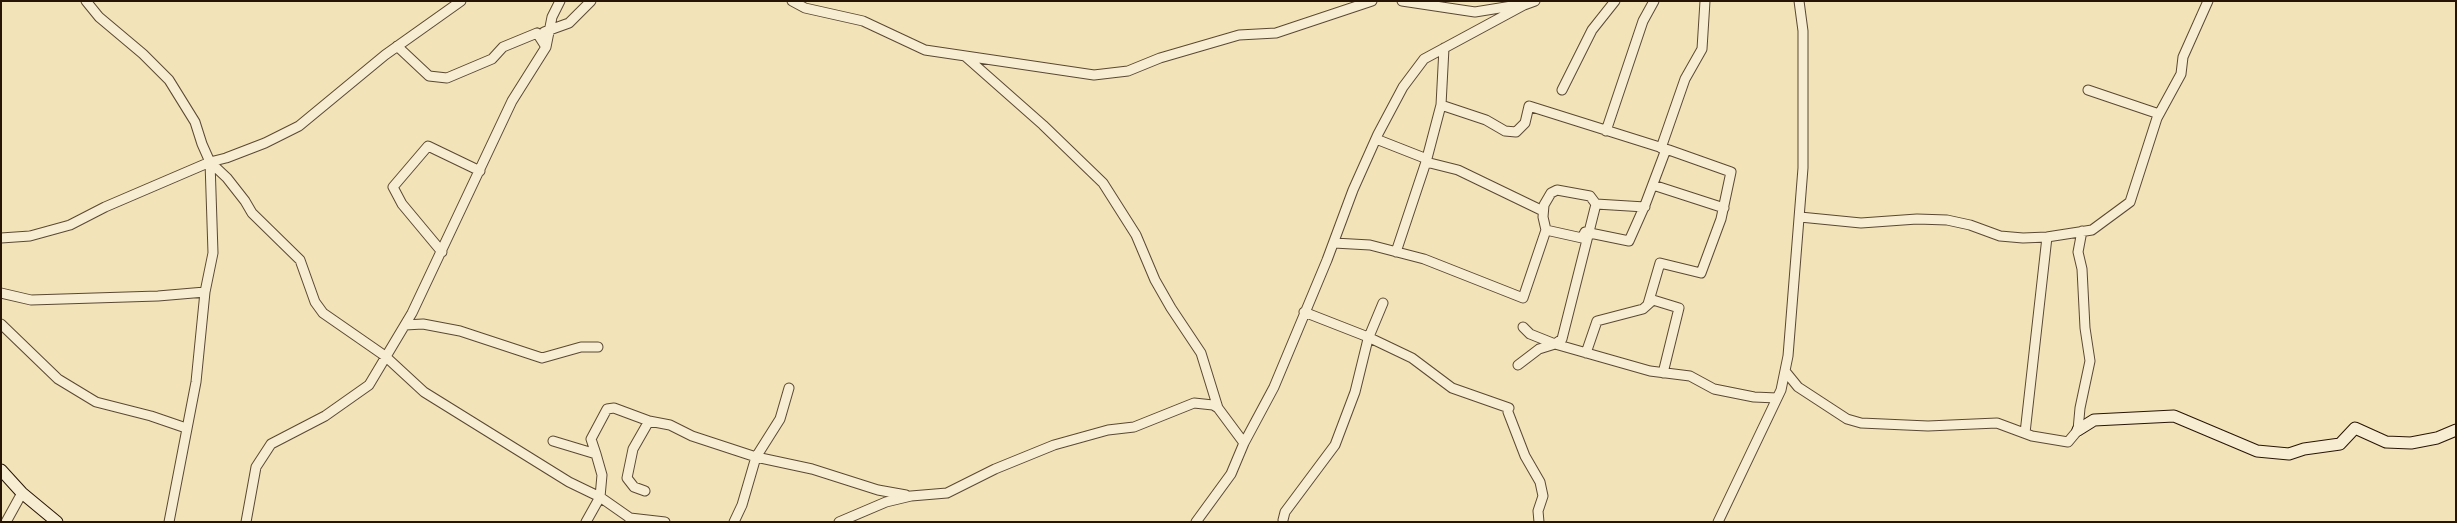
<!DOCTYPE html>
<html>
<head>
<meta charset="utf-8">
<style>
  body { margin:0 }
  #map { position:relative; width:2457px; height:523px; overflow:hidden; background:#f3e3b9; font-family:"Gentium Book Plus",serif }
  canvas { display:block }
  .frame { position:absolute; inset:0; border:2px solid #281405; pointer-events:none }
</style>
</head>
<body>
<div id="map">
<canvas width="2457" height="523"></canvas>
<div class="frame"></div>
</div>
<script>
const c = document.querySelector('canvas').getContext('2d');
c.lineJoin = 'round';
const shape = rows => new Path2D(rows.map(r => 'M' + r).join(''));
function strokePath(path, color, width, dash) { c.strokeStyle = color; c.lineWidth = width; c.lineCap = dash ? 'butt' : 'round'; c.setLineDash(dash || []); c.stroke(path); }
const street = shape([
  [86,1,99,17,143,54,169,80,195,122,202,144,210,162],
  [792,1,805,8,863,21,925,50,1094,75,1128,71,1160,58,1239,35,1276,33,1372,1],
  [1402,1,1475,12,1518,5],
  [544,32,569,23,591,1],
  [397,46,429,76,447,78,492,59,503,47,537,33,546,47],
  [1444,48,1441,105,1486,120,1505,131,1516,132,1525,123,1529,106,1669,150],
  [966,57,1043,125,1103,183,1136,235,1155,280,1171,308,1201,353,1218,408],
  [1562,90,1592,30,1615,1],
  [2088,90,2159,114],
  [1441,105,1426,162,1458,170,1543,211],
  [1606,131,1643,21,1654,1],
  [1376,139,1427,159],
  [1661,148,1685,79,1702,49,1705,1],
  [1653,185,1724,208],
  [1596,204,1645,207],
  [1800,217,1861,223,1917,219,1947,220,1970,225,2000,236,2023,238,2047,237,2092,230,2130,202,2157,118,2181,74,2183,57,2208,1],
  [1,238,30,236,70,225,105,207,210,162,226,158,265,143,299,126,385,55,461,1],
  [1334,243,1370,245,1424,259,1523,298,1546,230,1582,238,1585,232,1629,241,1645,205,1665,152,1669,150,1731,172,1721,219,1701,273,1660,263,1648,304],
  [442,252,402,204,393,187,428,146,480,171],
  [1396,252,1426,162],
  [1,293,31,300,158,296,205,292],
  [1304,312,1368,337,1412,358,1452,388,1509,408],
  [1,324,58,379,96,402,151,416,186,428],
  [405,325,423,324,460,331,542,358,581,347,598,347],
  [1523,327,1530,334,1555,344,1562,339,1596,204,1590,196,1557,190,1551,193,1544,205,1543,217,1546,230],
  [1586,353,1597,321,1643,309,1653,300,1679,308,1663,373],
  [1518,365,1539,349,1555,344,1650,371,1690,376,1714,389,1754,397,1777,398],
  [1785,371,1798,387,1847,419,1861,423,1928,426,1997,423,2032,436,2068,442,2078,430,2080,408,2090,361,2085,328,2082,269,2078,252,2082,231],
  [1508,412,1525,456,1540,482,1543,496,1538,511,1539,522],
  [2025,433,2047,237],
  [553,441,596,454,602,475,600,497,630,518,630,522],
  [596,454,591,439,607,409,614,408,649,421],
  [645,491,634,487,627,478,633,449,649,421,670,425,692,436,756,457,812,469,878,490,906,495],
  [630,518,665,522],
  [1283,520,1285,512,1335,445,1355,392,1368,339,1383,303],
  [6,522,22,493],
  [169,522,196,382,205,292,213,253,210,162,227,178,245,201,252,213,300,260,315,302,323,313,385,356,424,392,569,482,600,497,586,522],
  [246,522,256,467,271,444,325,416,369,385,412,313,512,101,546,47,552,17,560,1],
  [734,522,742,505,756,457,780,419,789,388],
  [839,522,886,502,911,496,947,493,995,469,1054,445,1108,430,1134,427,1194,403,1213,405,1218,408,1244,443],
  [1196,522,1231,474,1244,443,1274,387,1327,260,1353,190,1378,134,1403,87,1424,59,1524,5,1535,1],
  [1718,522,1781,390,1788,356,1803,168,1803,31,1799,1]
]);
const secondary = shape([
  [2078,430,2094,420,2174,416,2257,451,2289,454,2304,449,2340,444,2355,428,2386,442,2411,443,2437,438,2456,430],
  [1,470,22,493,57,522]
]);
strokePath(street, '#5b4832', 11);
strokePath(secondary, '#281405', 13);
strokePath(street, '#f7edd2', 9);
strokePath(secondary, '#f7edd2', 11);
</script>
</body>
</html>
